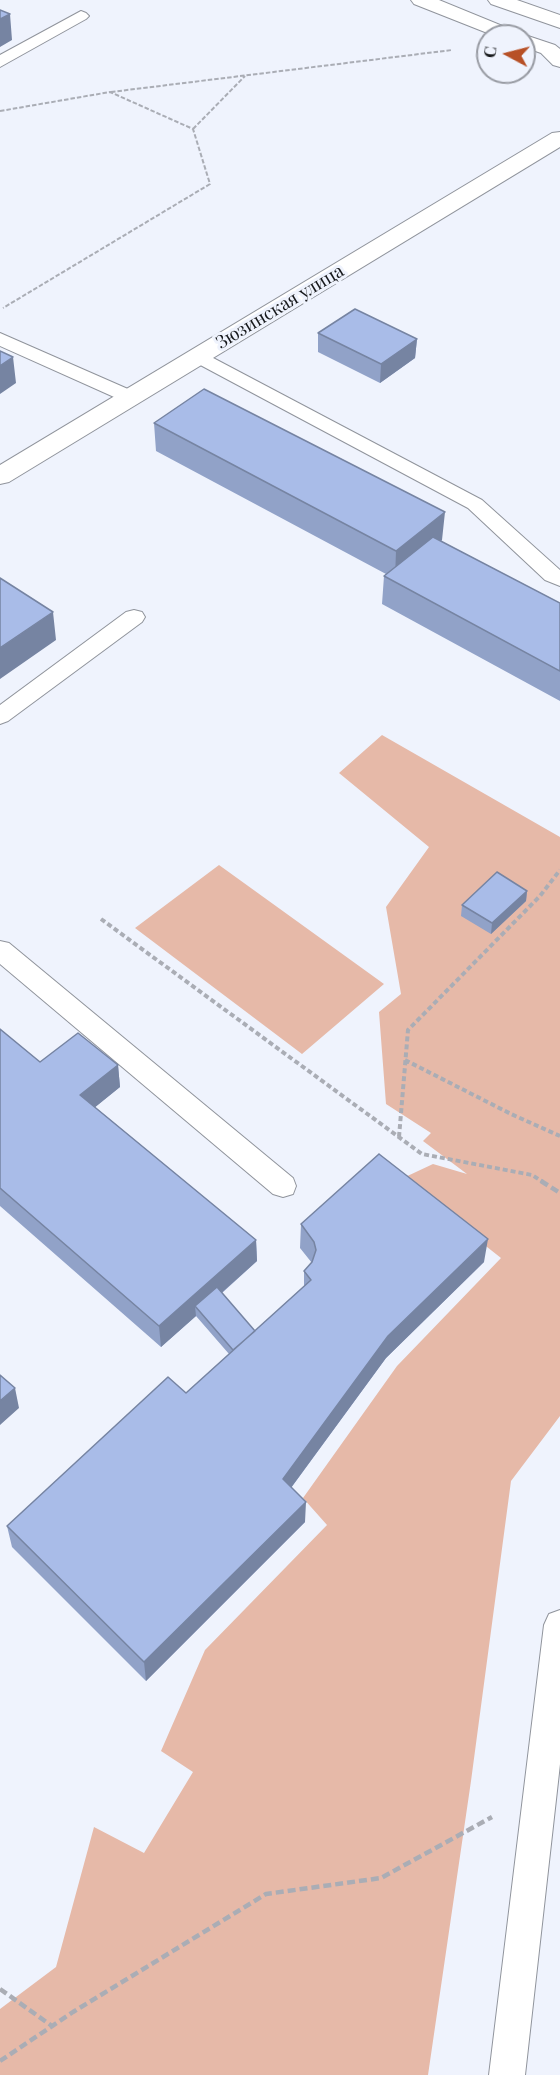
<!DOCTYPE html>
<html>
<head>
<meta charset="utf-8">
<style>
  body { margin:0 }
  #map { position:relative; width:560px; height:2075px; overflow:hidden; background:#eff3fd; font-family:"Playfair Display",serif }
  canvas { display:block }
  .north { position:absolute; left:476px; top:24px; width:60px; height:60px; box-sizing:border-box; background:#eff3fd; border:2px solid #989ba3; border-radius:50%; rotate:277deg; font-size:16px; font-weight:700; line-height:24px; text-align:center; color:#16181b }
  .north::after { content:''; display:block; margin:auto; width:21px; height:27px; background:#b75026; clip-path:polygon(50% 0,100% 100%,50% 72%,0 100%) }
</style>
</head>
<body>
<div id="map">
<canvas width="560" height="2075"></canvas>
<div class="north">С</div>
</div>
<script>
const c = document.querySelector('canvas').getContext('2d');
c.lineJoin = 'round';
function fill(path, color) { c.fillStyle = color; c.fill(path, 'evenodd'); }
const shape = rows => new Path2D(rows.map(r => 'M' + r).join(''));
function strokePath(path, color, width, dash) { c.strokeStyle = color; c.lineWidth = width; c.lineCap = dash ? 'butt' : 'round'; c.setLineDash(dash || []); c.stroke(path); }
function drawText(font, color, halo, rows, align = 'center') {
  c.font = font + ' "Playfair Display",serif'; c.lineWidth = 6; c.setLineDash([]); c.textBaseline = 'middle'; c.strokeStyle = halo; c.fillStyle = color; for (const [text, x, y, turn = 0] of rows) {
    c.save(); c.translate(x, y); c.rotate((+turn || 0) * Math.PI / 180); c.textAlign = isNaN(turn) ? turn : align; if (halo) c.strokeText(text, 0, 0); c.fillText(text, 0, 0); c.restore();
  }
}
fill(shape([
  [382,735,560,837,560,1416,511,1481,471,1781,428,2075,0,2075,0,2009,56,1967,94,1827,144,1853,193,1772,161,1751,205,1650,327,1525,303,1498,397,1366,501,1258,401,1179,433,1164,467,1174,423,1141,431,1133,386,1104,379,1012,401,994,386,907,429,847,339,773],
  [219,865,384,984,302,1054,135,928]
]), '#e6b9a8');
const lane = shape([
  [81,11,86,13,89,16,86,19,0,67,0,55,81,11],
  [0,333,137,393,140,397,137,401,123,401,0,346,0,333],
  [198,350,482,500,560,570,560,586,545,580,468,508,191,360,189,356,191,352,198,350],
  [134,610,142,612,145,617,142,622,8,721,0,724,0,705,126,612,134,610],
  [0,941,9,943,293,1178,296,1186,293,1194,283,1197,273,1194,0,964,0,941],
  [560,1610,560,1764,525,2075,489,2075,544,1625,549,1614,560,1610]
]);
const street = shape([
  [411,0,439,0,522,34,555,45,560,49,560,67,553,65,541,53,524,47,524,36,495,36,414,4,411,0],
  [560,132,560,147,9,482,0,484,0,465,552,133,560,132]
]);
const secondary = shape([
  [488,0,517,0,560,15,560,28,491,4,488,0]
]);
strokePath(lane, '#90949c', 2);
strokePath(street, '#90949c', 2);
strokePath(secondary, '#90949c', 2);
strokePath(shape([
  [111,92,452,50],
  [0,111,110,92,193,129,210,184,3,308],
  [193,129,245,76]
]), '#aaadb5', 2, [4.5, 2]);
strokePath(shape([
  [101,919,422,1154,532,1175,543,1182],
  [405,1060,511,1114,560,1136],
  [399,1137,408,1030,540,896,560,870]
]), '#aaadb5', 4, [5, 3]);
strokePath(shape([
  [541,1181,560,1193],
  [0,1989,52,2026],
  [0,2061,73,2012,266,1894,381,1878,492,1817]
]), '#aaadb5', 4.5, [8, 4]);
fill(lane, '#fff');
fill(street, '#fff');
fill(secondary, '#fff');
fill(shape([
  [318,333,417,339,415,358,380,383,318,352],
  [154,423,442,540,441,541,560,603,560,701,382,604,384,576,386,574,156,451],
  [527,891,526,901,491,934,461,916,462,905],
  [0,1029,40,1062,118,1065,120,1087,95,1107,256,1240,257,1261,222,1293,255,1331,304,1286,304,1271,312,1263,300,1248,301,1224,484,1262,386,1358,291,1488,305,1522,146,1681,12,1547,7,1526,186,1393,229,1354,196,1316,161,1347,0,1206]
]), '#91a2c8');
fill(shape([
  [10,14,12,40,0,47,0,19],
  [417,339,415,358,380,383,381,364],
  [13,357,16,383,0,394,0,366],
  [445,512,442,540,395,579,396,551],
  [53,612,56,640,0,679,0,648],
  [527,891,526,901,491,934,492,923],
  [118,1065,120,1087,83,1117,80,1095],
  [488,1239,484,1262,386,1358,282,1500,283,1479,388,1336],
  [256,1240,257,1261,200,1312,195,1306,196,1316,161,1347,159,1326],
  [15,1388,19,1408,0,1425,0,1401],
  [306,1502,305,1522,146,1681,144,1662]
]), '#7684a2');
const building = shape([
  [0,10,10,14,0,19,0,10],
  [355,309,417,339,381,364,318,333,355,309],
  [0,351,13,357,0,366,0,351],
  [204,389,445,512,396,551,154,423,204,389],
  [433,537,560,603,560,671,384,576,433,537],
  [0,578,53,612,0,648,0,578],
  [497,872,527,891,492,923,462,905,497,872],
  [0,1029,40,1062,78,1033,118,1065,80,1095,256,1240,159,1326,0,1188,0,1029],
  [379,1154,488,1239,388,1336,283,1479,306,1502,144,1662,7,1526,168,1377,186,1393,311,1280,304,1271,312,1262,316,1250,314,1242,301,1224,379,1154],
  [217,1287,255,1331,233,1350,195,1306,217,1287],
  [0,1375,15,1388,0,1401,0,1375]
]);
fill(building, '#a9bce8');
strokePath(building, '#7684a2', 1.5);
drawText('18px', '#16181b', '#eff3fd', [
  ["Зюзинская улица",280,307,-31]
]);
</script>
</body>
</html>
